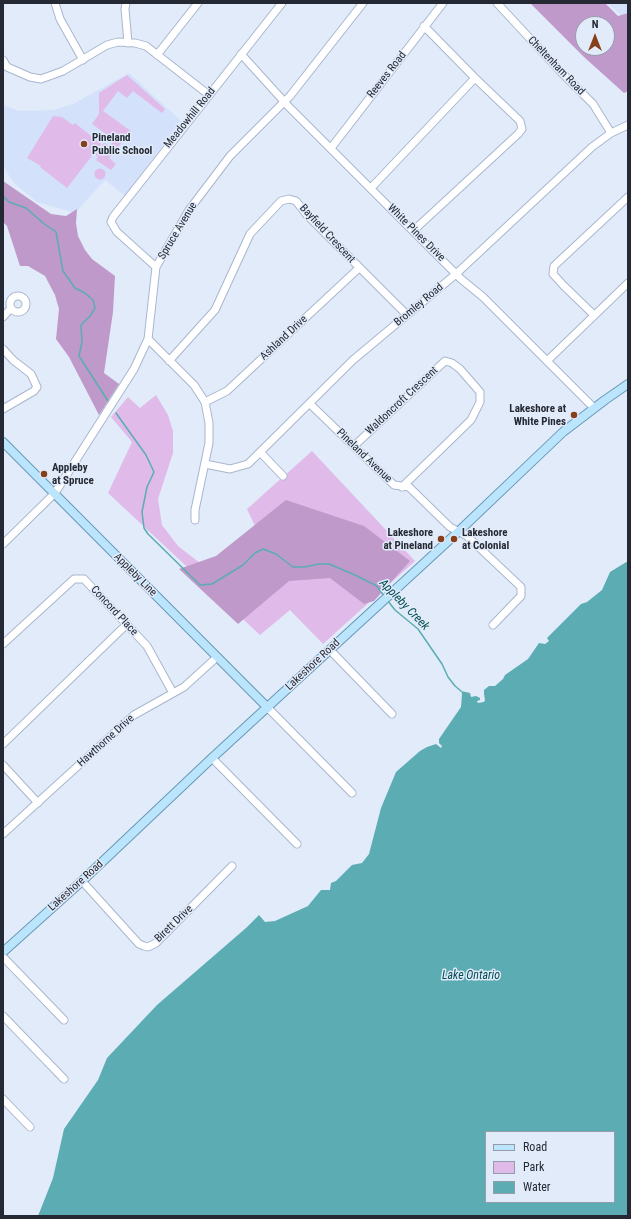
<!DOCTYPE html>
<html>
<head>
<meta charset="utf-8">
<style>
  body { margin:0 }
  #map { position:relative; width:631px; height:1219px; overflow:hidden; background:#e2ebfa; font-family:"Roboto Condensed",sans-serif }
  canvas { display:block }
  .frame { position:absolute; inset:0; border:4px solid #242933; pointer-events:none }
  .legend { position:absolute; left:485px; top:1131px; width:130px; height:72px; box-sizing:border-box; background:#e2ebfa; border:1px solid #969daa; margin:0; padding:5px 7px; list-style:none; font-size:12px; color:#242933 }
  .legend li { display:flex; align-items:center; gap:8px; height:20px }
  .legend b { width:20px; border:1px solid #969daa }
  .north { position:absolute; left:575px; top:16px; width:40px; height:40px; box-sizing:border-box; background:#e2ebfa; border:1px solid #969daa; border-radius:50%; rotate:0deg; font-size:11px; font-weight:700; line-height:16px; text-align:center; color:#242933 }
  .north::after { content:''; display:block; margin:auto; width:14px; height:18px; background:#863f1b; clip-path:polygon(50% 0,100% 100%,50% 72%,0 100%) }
</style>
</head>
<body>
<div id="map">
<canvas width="631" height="1219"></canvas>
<div class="frame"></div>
<ul class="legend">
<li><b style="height:5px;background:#bae5fd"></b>Road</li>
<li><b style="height:11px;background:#e0bbe9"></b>Park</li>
<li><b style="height:11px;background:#5bacb3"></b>Water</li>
</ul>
<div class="north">N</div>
</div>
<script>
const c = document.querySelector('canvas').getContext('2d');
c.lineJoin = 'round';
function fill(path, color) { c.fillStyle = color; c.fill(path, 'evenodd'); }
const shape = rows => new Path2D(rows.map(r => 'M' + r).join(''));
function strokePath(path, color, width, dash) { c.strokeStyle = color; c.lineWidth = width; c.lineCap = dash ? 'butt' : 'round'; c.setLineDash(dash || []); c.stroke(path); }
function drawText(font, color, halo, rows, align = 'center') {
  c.font = font + ' "Roboto Condensed",sans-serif'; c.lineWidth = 3; c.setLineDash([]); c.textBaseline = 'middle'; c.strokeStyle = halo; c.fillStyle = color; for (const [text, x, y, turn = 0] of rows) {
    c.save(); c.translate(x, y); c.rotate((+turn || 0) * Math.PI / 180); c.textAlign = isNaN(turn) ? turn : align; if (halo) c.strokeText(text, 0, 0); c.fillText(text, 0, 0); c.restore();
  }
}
fill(shape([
  [607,3,628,3,628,21],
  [129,73,181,121,125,196,105,180,75,213,37,202,14,183,3,166,3,105,19,111,54,110,73,104]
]), '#d3e1fb');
fill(shape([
  [127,75,165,109,162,113,133,91,127,98,118,91,103,111,131,131,109,158,116,164,111,170,96,160,98,157,95,154,104,143,110,146,114,140,92,124,99,114,99,93],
  [53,116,62,117,73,125,75,123,101,144,67,188,40,167,41,166,27,158],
  '94.5 174a5.5 5.5 0 1 1 11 0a5.5 5.5 0 1 1-11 0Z',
  [156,395,168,415,173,431,173,453,158,499,162,525,178,546,209,570,261,539,247,509,312,451,415,561,323,644,290,610,260,635,108,493,132,442,111,417,128,397,140,408]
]), '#e0bbe9');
fill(shape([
  [530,3,605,3,618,16,628,13,628,91,624,93,584,57],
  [583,24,607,24,607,48,583,48],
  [3,181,51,214,66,216,77,209,76,223,78,236,85,250,92,259,115,276,113,312,104,373,119,384,99,415,69,357,56,339,59,309,55,295,45,276,28,266,20,266,7,226,3,222],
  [286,500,364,526,410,561,374,601,364,604,330,578,289,581,238,624,179,569,216,556]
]), '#bf99c9');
fill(shape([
  [628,561,628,1216,38,1216,53,1178,64,1129,98,1080,107,1058,157,1005,246,928,259,915,265,922,275,921,308,906,321,890,330,890,331,883,336,881,352,865,362,863,369,854,381,808,396,772,420,751,427,747,436,744,441,748,442,746,439,743,439,739,461,707,462,694,461,691,470,693,471,697,476,696,480,698,480,700,477,701,478,703,484,702,485,700,484,694,484,690,489,686,495,686,503,679,505,675,528,659,539,643,545,644,549,641,547,638,581,604,587,602,602,590,610,572],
  [486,1132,614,1132,614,1202,486,1202]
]), '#5bacb3');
strokePath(shape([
  [3,196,9,202,26,208,43,223,56,232,63,271,75,288,85,293,93,300,95,308,90,316,81,325,82,342,79,356,108,401],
  [116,413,146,455,154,472,147,487,142,512,144,528,148,534,200,585,212,584,243,565,255,553,263,549,276,554,293,567,304,567,319,564,329,564,355,575,377,586,384,596],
  [388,601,395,610,418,629,442,664,448,677,455,686,461,691]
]), '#5bacb3', 1.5);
const minor = shape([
  [55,3,60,19,83,60],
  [126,3,125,9,128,43],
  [497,3,560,71,593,104,611,133],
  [241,54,289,107,461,279,483,297,594,408],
  [157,55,198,3],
  [3,60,7,67,30,77,41,79,63,71,107,45,118,42,135,43,146,46,209,95],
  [331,148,443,3],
  [371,188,475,78],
  [413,231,518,134,522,129,520,121,475,78,424,26],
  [156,267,117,232,111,222,113,217,282,3],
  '10 304a8 8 0 1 1 16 0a8 8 0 1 1-16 0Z',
  [594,315,564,286,553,274,554,266,628,197],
  [3,317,11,308],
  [148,339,194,385,205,402,209,423,209,443,195,510,195,520],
  [3,349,13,360,31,374,37,387,34,391,3,409],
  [169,361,215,310,250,234,281,201,289,199,296,201,307,215,407,315],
  [547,361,628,283],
  [205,402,227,391,359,268],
  [310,404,394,485,409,487,450,527,467,536,521,587,521,596,493,625],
  [354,446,445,361,452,363,460,369,480,392,480,402,471,420,402,487],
  [261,453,283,476],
  [205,464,230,469,248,464,353,360,456,274,592,147,611,133,628,125],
  [3,544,55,493,134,369,148,339,156,267,189,210,230,156,290,96,363,3],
  [3,644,74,579,84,579,147,646,173,693],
  [330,650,392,714],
  [268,708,352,793],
  [3,744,126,625],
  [212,758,297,844],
  [3,765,38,803],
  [3,834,134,715,184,687,217,657],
  [82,881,139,944,144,946,148,947,156,943,232,866],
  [3,957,64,1020],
  [3,1016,64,1079],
  [3,1099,30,1127]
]);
const major = shape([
  [3,442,268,708],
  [3,952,82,881,212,758,458,532,563,432,605,400,628,384]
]);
strokePath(minor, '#a8b6ce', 9);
strokePath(major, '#6898b5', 10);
strokePath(minor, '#fff', 7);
strokePath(major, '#bae5fd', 8);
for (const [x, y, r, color] of [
  [84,144,4,"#863f1b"],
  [574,415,4,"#863f1b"],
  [44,474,4,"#863f1b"],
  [441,539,4,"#863f1b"],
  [454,539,4,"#863f1b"]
]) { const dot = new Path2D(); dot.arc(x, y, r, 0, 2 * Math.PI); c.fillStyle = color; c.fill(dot); strokePath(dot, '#e2ebfa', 1.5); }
drawText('11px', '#242933', '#e2ebfa', [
  ["Cheltenham Road",556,66,46],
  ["Reeves Road",387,75,-52],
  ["Meadowhill Road",190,118,-51],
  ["Spruce Avenue",178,231,-59],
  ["White Pines Drive",416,233,45],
  ["Bayfield Crescent",327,234,47],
  ["Bromley Road",419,305,-40],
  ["Ashland Drive",284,338,-43],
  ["Waldoncroft Crescent",402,401,-43],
  ["Pineland Avenue",364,456,44],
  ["Appleby Line",135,575,45],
  ["Concord Place",114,611,47],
  ["Lakeshore Road",313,665,-43],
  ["Hawthorne Drive",106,741,-42],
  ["Lakeshore Road",76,886,-42],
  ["Birett Drive",174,924,-44]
]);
drawText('bold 11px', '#242933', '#e2ebfa', [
  ["Pineland",92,138],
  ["Public School",92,151],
  ["Lakeshore at",566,409,"right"],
  ["White Pines",566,422,"right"],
  ["Appleby",52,468],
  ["at Spruce",52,481],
  ["Lakeshore",433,533,"right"],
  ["at Pineland",433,546,"right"],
  ["Lakeshore",462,533],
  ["at Colonial",462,546]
], 'left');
drawText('italic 12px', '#004d53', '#e2ebfa', [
  ["Appleby Creek",404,605,46],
  ["Lake Ontario",471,976]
]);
</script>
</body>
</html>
